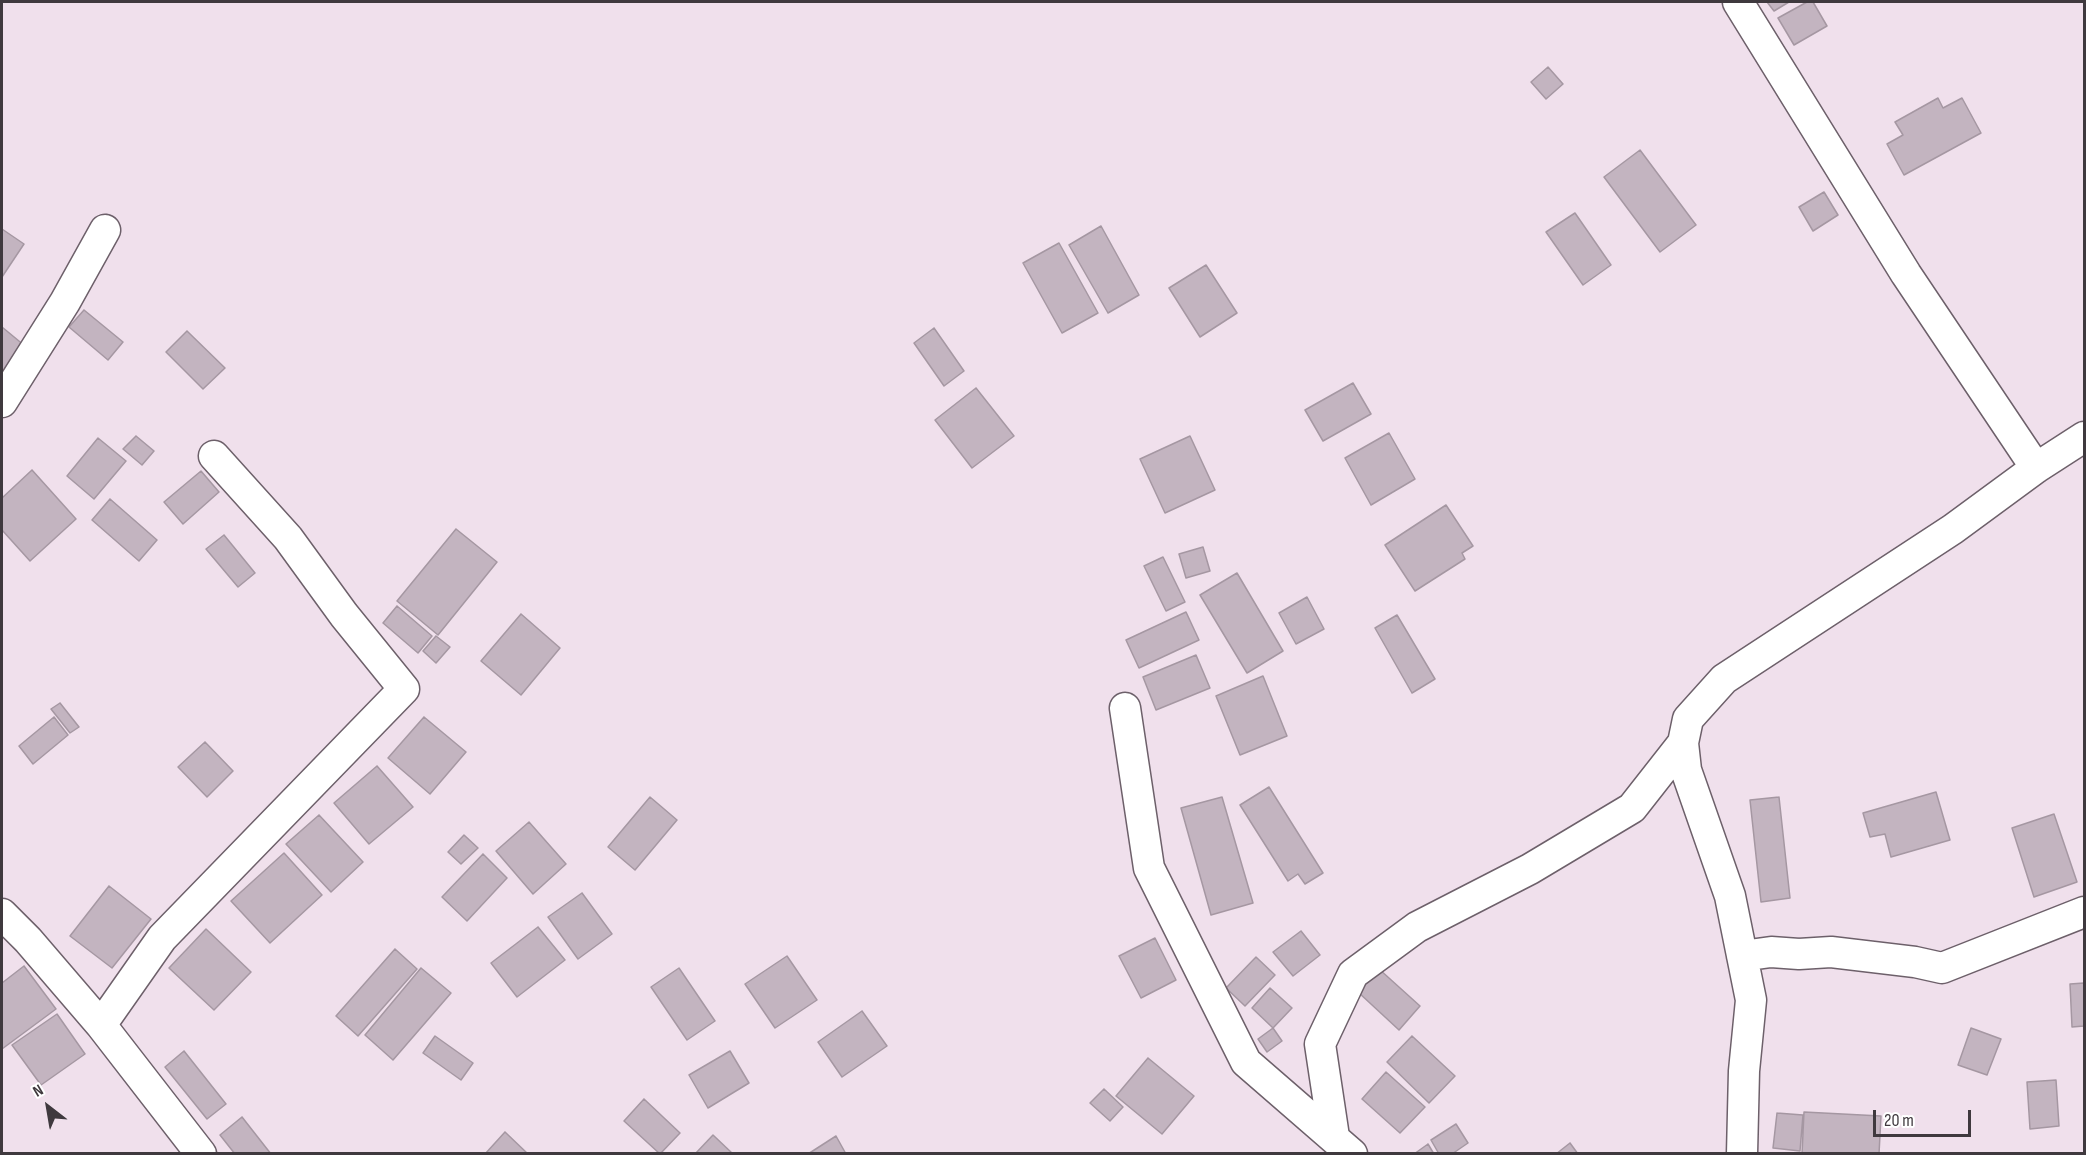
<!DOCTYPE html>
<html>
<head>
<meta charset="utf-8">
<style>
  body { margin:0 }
  #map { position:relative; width:2086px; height:1155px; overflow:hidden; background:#f0e0ec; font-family:"Sofia Sans Condensed",sans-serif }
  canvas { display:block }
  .frame { position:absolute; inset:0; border:3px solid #3f393e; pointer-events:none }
  .north { position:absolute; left:18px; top:1077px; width:60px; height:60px; -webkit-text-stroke:4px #fff; paint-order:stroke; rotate:329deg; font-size:16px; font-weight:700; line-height:24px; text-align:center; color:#3f393e }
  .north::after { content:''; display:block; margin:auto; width:21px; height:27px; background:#3f393e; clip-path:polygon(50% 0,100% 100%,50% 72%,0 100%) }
  .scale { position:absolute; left:1873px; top:1110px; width:98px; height:27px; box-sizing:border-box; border:3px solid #3f393e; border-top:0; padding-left:8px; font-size:18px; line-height:21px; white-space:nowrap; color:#3f393e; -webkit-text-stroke:4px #fff; paint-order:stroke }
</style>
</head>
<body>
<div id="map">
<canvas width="2086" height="1155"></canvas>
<div class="frame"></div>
<div class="north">N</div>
<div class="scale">20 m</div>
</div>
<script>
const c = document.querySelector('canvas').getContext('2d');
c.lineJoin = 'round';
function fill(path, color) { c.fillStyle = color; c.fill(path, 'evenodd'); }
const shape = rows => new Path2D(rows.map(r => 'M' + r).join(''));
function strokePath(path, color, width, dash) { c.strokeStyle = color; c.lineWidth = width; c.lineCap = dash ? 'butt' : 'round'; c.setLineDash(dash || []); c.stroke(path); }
const building = shape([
  [1767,2,1789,2,1774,11,1767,2],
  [1807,2,1813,2,1827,26,1794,45,1778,18,1807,2],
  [1548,67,1563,84,1546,99,1531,82,1548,67],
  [1938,98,1943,108,1962,98,1981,133,1904,175,1887,144,1903,135,1895,122,1938,98],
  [1640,150,1696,225,1660,252,1604,177,1640,150],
  [1824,192,1838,215,1813,231,1799,207,1824,192],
  [1575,213,1611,265,1583,285,1546,232,1575,213],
  [1101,226,1139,295,1108,313,1069,245,1101,226],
  [2,229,24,244,2,277,2,229],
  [1059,243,1098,313,1062,333,1023,263,1059,243],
  [1206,265,1237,313,1200,337,1169,288,1206,265],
  [84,310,123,342,108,360,69,327,84,310],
  [2,327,25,346,2,375,2,327],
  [934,328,964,371,944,386,914,343,934,328],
  [187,331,225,368,203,389,166,352,187,331],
  [1353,383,1371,414,1323,441,1305,410,1353,383],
  [976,388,1014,436,972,468,935,420,976,388],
  [1389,433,1415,479,1371,505,1345,458,1389,433],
  [136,436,154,451,142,465,123,449,136,436],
  [1190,436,1215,490,1165,513,1140,459,1190,436],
  [98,438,126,461,94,499,67,476,98,438],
  [32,470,76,519,30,561,2,530,2,498,32,470],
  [201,471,219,492,183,524,164,502,201,471],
  [110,499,157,540,139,561,92,520,110,499],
  [1446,505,1473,546,1462,553,1465,559,1415,591,1385,545,1446,505],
  [456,529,497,562,438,635,397,601,456,529],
  [224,535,255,573,238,587,206,549,224,535],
  [1203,547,1210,571,1186,578,1179,554,1203,547],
  [1163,557,1185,602,1166,611,1144,566,1163,557],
  [1237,573,1283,651,1247,673,1200,595,1237,573],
  [1307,597,1324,629,1296,644,1279,613,1307,597],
  [397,606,432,636,418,653,383,623,397,606],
  [1186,612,1199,640,1139,668,1126,640,1186,612],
  [521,614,560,648,521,695,481,661,521,614],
  [1397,615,1435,679,1412,693,1375,628,1397,615],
  [436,636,450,647,436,663,423,651,436,636],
  [1196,655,1210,688,1156,710,1143,677,1196,655],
  [1263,676,1287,736,1240,755,1216,696,1263,676],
  [60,703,79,727,70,733,51,709,60,703],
  [54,717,68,735,33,764,19,746,54,717],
  [424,717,466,752,430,794,388,758,424,717],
  [205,742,233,771,207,797,178,767,205,742],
  [377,766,413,807,369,844,334,803,377,766],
  [1269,787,1323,873,1305,884,1298,874,1288,881,1240,805,1269,787],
  [1936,792,1950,840,1891,857,1885,834,1870,837,1863,813,1936,792],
  [650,797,677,820,635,870,608,847,650,797],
  [1222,797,1253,903,1211,915,1181,808,1222,797],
  [1779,797,1790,898,1761,902,1750,800,1779,797],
  [2054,814,2077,882,2034,897,2012,828,2054,814],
  [319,815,363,862,331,892,286,844,319,815],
  [529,822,566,864,533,894,496,851,529,822],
  [464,835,478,848,461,864,448,852,464,835],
  [284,853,322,895,270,943,231,901,284,853],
  [483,854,507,878,467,921,442,897,483,854],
  [109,886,151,919,112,968,70,936,109,886],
  [582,893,612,934,578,959,548,917,582,893],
  [538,927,565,960,517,997,491,963,538,927],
  [206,929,251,972,214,1010,169,968,206,929],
  [1301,931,1320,955,1293,976,1273,952,1301,931],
  [1155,938,1176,980,1141,998,1119,956,1155,938],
  [395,949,417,969,358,1036,336,1016,395,949],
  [787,956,817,1000,775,1028,745,984,787,956],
  [1256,957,1275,975,1245,1006,1226,988,1256,957],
  [24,966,56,1009,2,1049,2,983,24,966],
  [421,968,451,993,393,1060,365,1035,421,968],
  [679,968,715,1021,687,1040,651,987,679,968],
  [1379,969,1420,1006,1399,1030,1358,992,1379,969],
  [2084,983,2084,1026,2072,1027,2070,984,2084,983],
  [1270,988,1292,1008,1273,1028,1252,1008,1270,988],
  [862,1011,887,1046,842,1077,818,1042,862,1011],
  [57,1014,85,1054,41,1085,12,1045,57,1014],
  [1273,1028,1282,1041,1267,1052,1258,1039,1273,1028],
  [1971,1028,2001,1039,1987,1075,1958,1065,1971,1028],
  [435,1036,473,1063,461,1080,423,1053,435,1036],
  [1412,1036,1455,1076,1429,1103,1387,1062,1412,1036],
  [184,1051,226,1104,207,1119,165,1067,184,1051],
  [730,1051,749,1083,708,1108,689,1075,730,1051],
  [1148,1058,1194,1096,1162,1134,1116,1096,1148,1058],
  [1386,1072,1425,1107,1400,1133,1362,1099,1386,1072],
  [2056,1080,2059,1126,2030,1129,2027,1082,2056,1080],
  [1104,1089,1123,1107,1110,1121,1090,1103,1104,1089],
  [644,1099,680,1133,660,1154,624,1121,644,1099],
  [1804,1112,1881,1116,1879,1154,1802,1154,1804,1112],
  [1777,1113,1803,1115,1800,1151,1773,1148,1777,1113],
  [242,1117,271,1154,235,1154,220,1135,242,1117],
  [1456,1124,1468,1143,1452,1154,1439,1154,1431,1140,1456,1124],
  [505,1132,528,1154,485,1154,505,1132],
  [713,1135,733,1154,695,1154,713,1135],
  [836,1136,846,1154,808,1154,836,1136],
  [1570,1143,1578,1154,1556,1154,1570,1143],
  [1428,1144,1434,1154,1414,1154,1428,1144]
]);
fill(building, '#c3b4c0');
strokePath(building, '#a597a2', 1.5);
const minor = shape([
  [1738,2,1906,274,2036,468],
  [2,402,65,302,105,230],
  [1125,708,1149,868,1246,1062,1352,1154],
  [2,914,28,940,101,1025,201,1154],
  [1742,956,1771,952,1799,954,1831,952,1915,962,1942,968,2084,912],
  [101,1025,162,938,404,689,344,615,288,538,214,456],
  [1334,1137,1320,1044,1353,974,1417,927,1530,869,1632,808,1683,743],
  [1742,1154,1744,1071,1751,1000,1730,896,1686,770,1683,743,1688,719,1724,679,1953,529,2036,468,2084,437]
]);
strokePath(minor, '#6d606a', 33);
strokePath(minor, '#fff', 30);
</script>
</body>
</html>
